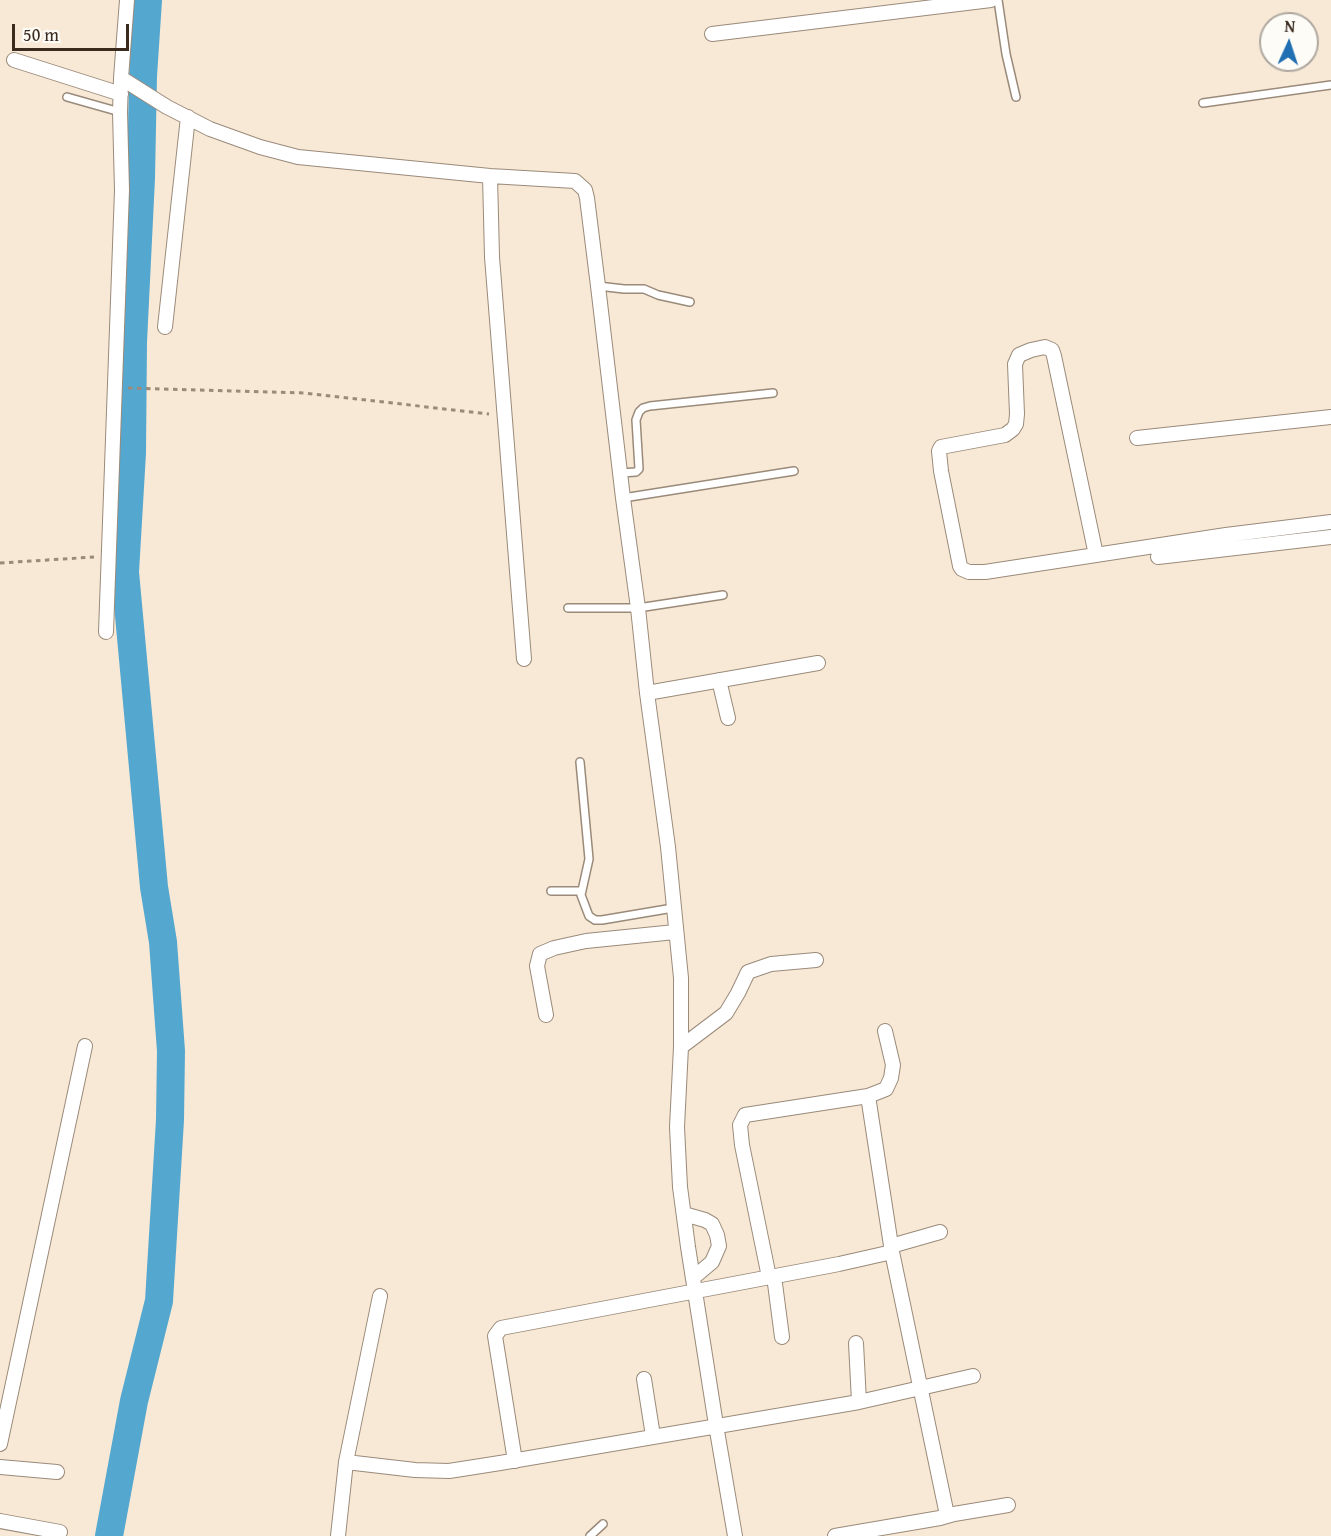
<!DOCTYPE html>
<html>
<head>
<meta charset="utf-8">
<style>
  body { margin:0 }
  #map { position:relative; width:1331px; height:1536px; overflow:hidden; background:#f8e9d6; font-family:"Gentium Book Plus",serif }
  canvas { display:block }
  .north { position:absolute; left:1259px; top:12px; width:60px; height:60px; box-sizing:border-box; background:#fdfcf7; border:2px solid #afa8a0; border-radius:50%; rotate:3deg; font-size:16px; font-weight:700; line-height:24px; text-align:center; color:#3b2a1e }
  .north::after { content:''; display:block; margin:auto; width:21px; height:27px; background:#1f6fb2; clip-path:polygon(50% 0,100% 100%,50% 72%,0 100%) }
  .scale { position:absolute; left:12px; top:24px; width:117px; height:27px; box-sizing:border-box; border:3px solid #3b2a1e; border-top:0; padding-left:8px; font-size:18px; line-height:21px; white-space:nowrap; color:#3b2a1e; -webkit-text-stroke:4px #fdfcf7; paint-order:stroke }
</style>
</head>
<body>
<div id="map">
<canvas width="1331" height="1536"></canvas>
<div class="north">N</div>
<div class="scale">50 m</div>
</div>
<script>
const c = document.querySelector('canvas').getContext('2d');
c.lineJoin = 'round';
const shape = rows => new Path2D(rows.map(r => 'M' + r).join(''));
function strokePath(path, color, width, dash) { c.strokeStyle = color; c.lineWidth = width; c.lineCap = dash ? 'butt' : 'round'; c.setLineDash(dash || []); c.stroke(path); }
strokePath(shape([
  [109,1536,134,1401,159,1301,170,1120,171,1051,163,942,154,887,125,572,132,453,133,342,141,178,143,76,148,0]
]), '#54a7cf', 28);
const service = shape([
  [998,0,1006,54,1016,97],
  [67,97,120,112],
  [1203,103,1331,85],
  [598,286,624,289,644,289,658,295,690,302],
  [620,473,636,472,639,469,636,420,639,412,643,408,650,406,773,393],
  [623,498,794,471],
  [568,608,638,608,723,595],
  [580,762,589,859,581,895,589,916,595,920,602,920,673,908],
  [551,891,582,891],
  [590,1536,603,1524]
]);
const minor = shape([
  [127,0,121,78,167,107,210,129,260,147,298,157,490,176,575,181,585,190,587,198,598,286,623,498,638,608,647,693,668,847,681,978,681,1047,677,1127,680,1187,688,1247,716,1425,735,1536],
  [712,34,991,0],
  [14,60,121,94],
  [490,176,492,257,524,659],
  [165,327,188,117],
  [1137,438,1331,417],
  [1096,555,1054,356,1052,350,1045,347,1031,350,1019,355,1015,364,1017,414,1016,424,1013,429,1005,435,941,447,939,451,941,471,960,566,962,569,969,572,985,572,1226,535,1331,522],
  [1158,557,1331,537],
  [106,632,122,190,120,112,121,78],
  [719,680,728,718],
  [647,693,818,663],
  [546,1015,537,966,540,954,554,948,586,941,675,932],
  [681,1047,726,1013,738,993,748,972,771,964,816,960],
  [868,1096,892,1252,947,1515],
  [684,1214,705,1220,712,1224,717,1235,719,1246,712,1262,693,1278],
  [891,1246,940,1232],
  [774,1276,782,1337],
  [769,1277,742,1145,740,1125,745,1115,868,1096,886,1089,891,1078,893,1065,885,1031],
  [856,1343,859,1402],
  [644,1379,653,1436],
  [0,1444,85,1046],
  [515,1461,495,1336,501,1328,839,1264,892,1252],
  [346,1462,415,1470,449,1471,500,1463,859,1402,973,1376],
  [0,1467,57,1472],
  [0,1521,60,1532],
  [338,1536,346,1462,380,1296],
  [835,1536,940,1518,954,1514,1008,1505]
]);
strokePath(service, '#9a8a7a', 10);
strokePath(minor, '#9a8a7a', 16);
strokePath(shape([
  [128,388,304,393,489,414],
  [0,563,94,557]
]), '#9a8a7a', 3, [4.5, 4.5]);
strokePath(service, '#fff', 7);
strokePath(minor, '#fff', 14);
</script>
</body>
</html>
